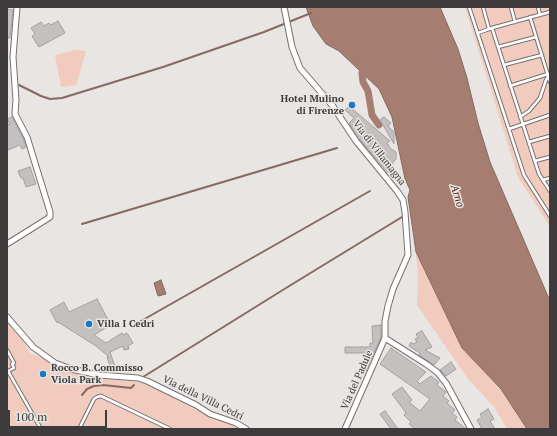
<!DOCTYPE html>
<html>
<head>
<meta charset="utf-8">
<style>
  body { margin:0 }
  #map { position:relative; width:557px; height:436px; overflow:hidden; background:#e9e5e3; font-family:"PT Serif",serif }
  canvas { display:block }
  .frame { position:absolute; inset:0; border:8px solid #3d3b3b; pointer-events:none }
  .scale { position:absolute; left:8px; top:410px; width:99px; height:18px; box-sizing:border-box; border:2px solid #3d3b3b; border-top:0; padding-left:5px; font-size:12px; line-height:14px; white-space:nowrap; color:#3d3b3b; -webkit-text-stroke:3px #e9e5e3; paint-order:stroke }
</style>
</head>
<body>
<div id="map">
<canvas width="557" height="436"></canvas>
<div class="frame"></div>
<div class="scale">100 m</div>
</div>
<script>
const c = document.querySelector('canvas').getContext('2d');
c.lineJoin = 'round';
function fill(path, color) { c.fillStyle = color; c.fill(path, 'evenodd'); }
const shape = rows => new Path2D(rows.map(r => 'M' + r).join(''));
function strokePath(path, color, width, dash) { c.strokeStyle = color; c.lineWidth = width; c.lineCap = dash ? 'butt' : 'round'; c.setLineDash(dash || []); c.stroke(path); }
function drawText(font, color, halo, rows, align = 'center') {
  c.font = font + ' "PT Serif",serif'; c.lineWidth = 3; c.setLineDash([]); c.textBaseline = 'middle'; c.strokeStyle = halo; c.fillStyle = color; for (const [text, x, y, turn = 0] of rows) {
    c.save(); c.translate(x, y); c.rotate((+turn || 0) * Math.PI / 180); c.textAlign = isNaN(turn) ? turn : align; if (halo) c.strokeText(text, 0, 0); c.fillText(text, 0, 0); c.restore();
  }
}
fill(shape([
  [465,7,550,7,550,227,518,177],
  [76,50,86,51,76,85,61,87,55,55],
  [416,252,462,348,502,391,526,429,507,429,495,408,468,379,417,305,418,279],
  [7,319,25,342,27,349,31,354,46,359,64,369,99,378,138,382,149,385,206,415,227,422,240,429,7,429]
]), '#f1cbbe');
const water = shape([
  [306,7,440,7,458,49,467,78,478,123,490,162,550,301,550,429,527,429,501,389,462,348,416,252,408,197,410,190,405,179,392,117,379,89,339,51,326,44,313,26,306,7],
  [161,280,166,294,158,296,154,283,161,280]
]);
fill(water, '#a57e71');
strokePath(water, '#866a61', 1);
strokePath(shape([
  [19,85,41,96,50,99,62,98,163,67,264,32,311,13],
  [82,224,337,148],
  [141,321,370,191],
  [143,377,286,288,402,217],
  [82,395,87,389,94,386,103,385,131,388,134,385]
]), '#866a61', 2);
strokePath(shape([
  [362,73,363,82,368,91,372,115,379,125]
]), '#a57e71', 7);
const building = shape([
  [7,9,13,10,10,38,7,38,7,9],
  [58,21,65,33,39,47,32,36,35,34,31,28,41,22,44,26,49,23,51,25,58,21],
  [349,106,390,141,387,143,391,149,396,152,396,159,391,165,394,168,388,173,359,139,349,123,354,118,345,110,349,106],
  [12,117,23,138,26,147,22,149,20,145,8,150,7,146,7,125,10,124,7,119,12,117],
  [384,117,391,123,388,126,394,132,394,144,380,120,384,117],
  [30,167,36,184,26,187,23,178,21,178,18,171,30,167],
  [97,299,111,325,94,335,106,343,122,333,123,335,127,333,133,343,128,346,129,349,124,350,123,346,110,352,117,372,112,372,107,357,109,357,96,346,58,322,57,323,50,310,64,302,69,312,97,299],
  [381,325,381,337,366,371,362,369,369,353,345,353,345,347,370,347,370,343,373,343,372,326,381,325],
  [422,331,432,347,425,350,440,358,434,365,419,355,420,353,409,346,411,342,413,344,417,342,415,339,418,338,416,334,422,331],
  [391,348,426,372,417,381,420,384,431,376,439,382,437,385,446,392,443,396,449,401,447,403,455,410,452,413,457,417,455,420,466,429,415,429,409,424,411,422,404,415,406,413,392,394,402,387,412,400,409,402,420,411,430,399,380,364,391,348],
  [451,362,456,369,446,376,440,370,451,362],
  [488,409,494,419,490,421,495,429,482,429,477,420,482,417,480,414,488,409],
  [385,411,398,429,391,429,380,414,385,411]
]);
fill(building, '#c4c0bf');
strokePath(building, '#a4a09f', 1);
const lane = shape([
  [469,7,524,175,550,216],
  [483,7,489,29,492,28],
  [511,7,515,22],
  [538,7,540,15],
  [550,12,492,28,539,174,550,191],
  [530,17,550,82],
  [478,33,489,29],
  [498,47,536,37],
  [504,65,542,55],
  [510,86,548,74],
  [520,117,529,111,540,98,546,80,550,73],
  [509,129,550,115],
  [529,142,550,136],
  [535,161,550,157],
  [543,180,550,178],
  [7,350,14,363,12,364,14,368,8,371,41,429],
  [79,429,94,399,97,397,101,396,170,429]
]);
const street = shape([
  [284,7,292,47,300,68,332,105,356,141,397,191,403,200,405,212,408,255,393,289,388,306,385,321,385,338,345,429],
  [7,244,47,219,50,217,50,212,27,137,15,114,16,100,13,57,17,7],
  [7,317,33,347,55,363,71,369,99,375,138,378,147,381,196,405,210,414,236,423,246,429],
  [385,338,426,364,437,372,446,383,471,429]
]);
strokePath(lane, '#757170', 4.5);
strokePath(street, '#757170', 7);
strokePath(lane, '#fff', 2.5);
strokePath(street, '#fff', 5);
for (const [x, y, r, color] of [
  [352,105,4,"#1978c5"],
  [89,324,4,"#1978c5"],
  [43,374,4,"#1978c5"]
]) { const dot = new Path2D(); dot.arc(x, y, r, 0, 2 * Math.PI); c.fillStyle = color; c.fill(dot); strokePath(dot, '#e9e5e3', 1.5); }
drawText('bold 10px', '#3d3b3b', '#e9e5e3', [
  ["Hotel Mulino",344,99,"right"],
  ["di Firenze",344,111,"right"],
  ["Villa I Cedri",97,324],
  ["Rocco B. Commisso",51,368],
  ["Viola Park",51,380]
], 'left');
drawText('10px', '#3d3b3b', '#e9e5e3', [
  ["Via di Villamagna",379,153,52],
  ["Via del Padule",357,380,-66],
  ["Via della Villa Cedri",203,398,26]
]);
drawText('italic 11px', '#582412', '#e9e5e3', [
  ["Arno",457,196,72]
]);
</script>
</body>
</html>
